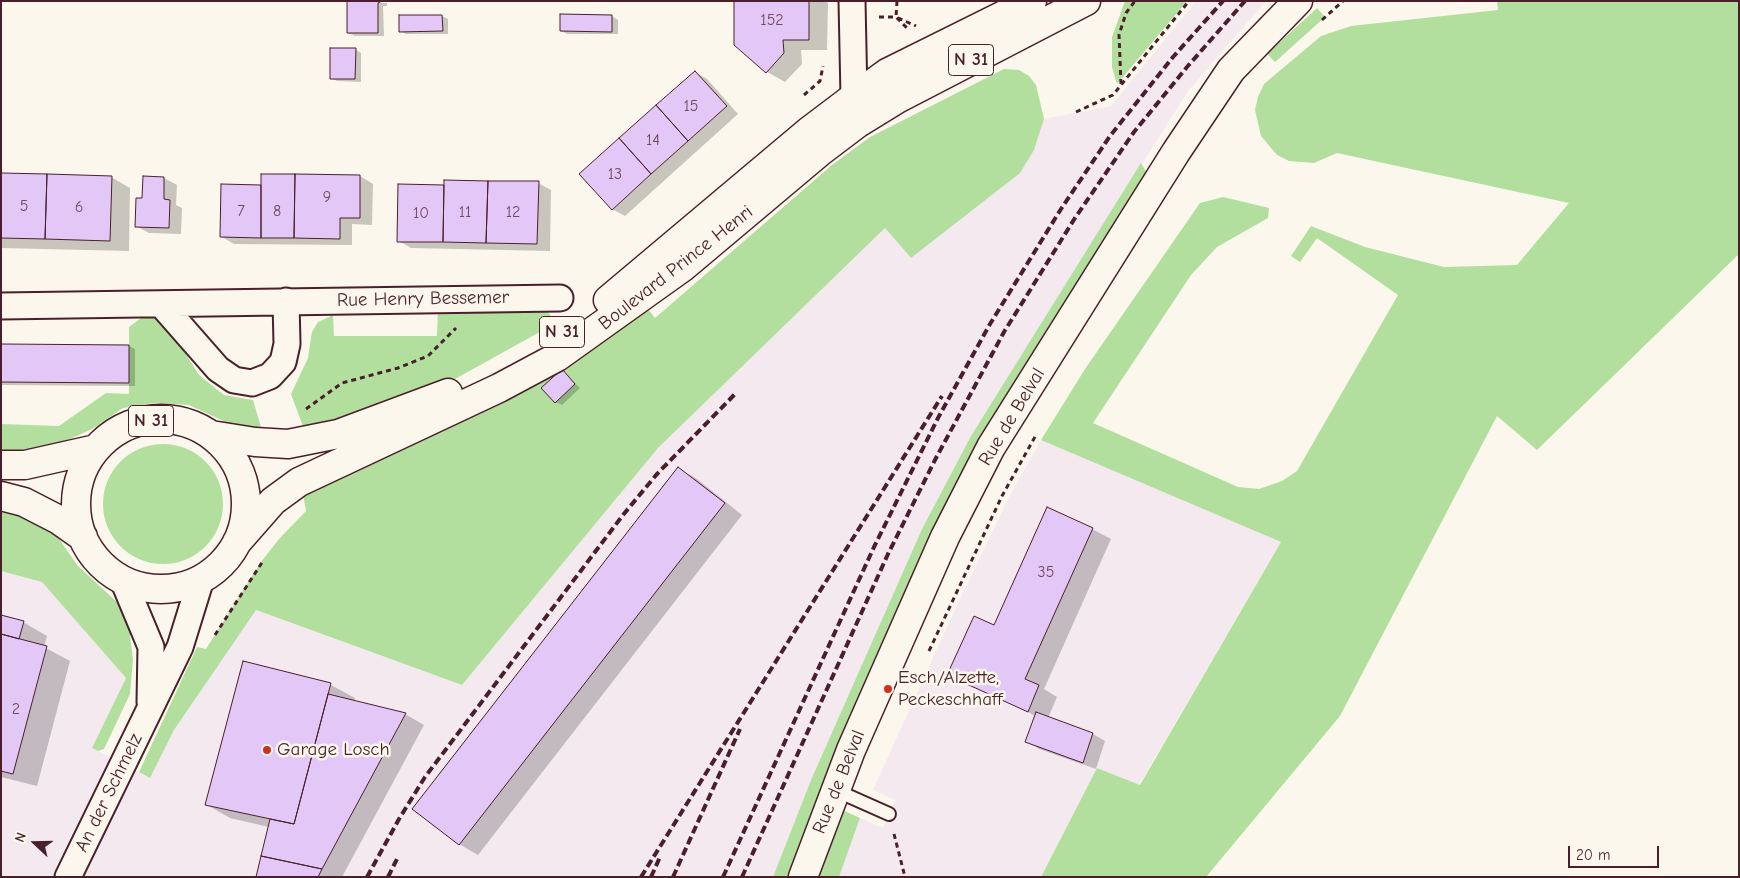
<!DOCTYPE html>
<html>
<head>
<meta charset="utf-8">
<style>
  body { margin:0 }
  #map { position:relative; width:1740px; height:878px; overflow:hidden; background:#fbf7ec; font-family:"Comic Neue",sans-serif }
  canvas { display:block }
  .frame { position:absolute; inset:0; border:2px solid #4a1f2b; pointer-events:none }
  .north { position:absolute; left:10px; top:818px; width:50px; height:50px; -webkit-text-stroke:4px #fbf7ec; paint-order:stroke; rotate:291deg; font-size:14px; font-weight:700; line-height:20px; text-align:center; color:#4a1f2b }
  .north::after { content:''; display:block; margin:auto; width:18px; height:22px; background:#4a1f2b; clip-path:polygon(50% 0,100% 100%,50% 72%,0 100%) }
  .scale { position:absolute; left:1568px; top:846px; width:91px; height:22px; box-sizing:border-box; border:2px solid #4a1f2b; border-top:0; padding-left:6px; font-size:15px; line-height:18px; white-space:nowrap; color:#4a1f2b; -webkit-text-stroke:4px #fbf7ec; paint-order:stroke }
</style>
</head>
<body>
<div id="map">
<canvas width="1740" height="878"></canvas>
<div class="frame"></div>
<div class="north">N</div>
<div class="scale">20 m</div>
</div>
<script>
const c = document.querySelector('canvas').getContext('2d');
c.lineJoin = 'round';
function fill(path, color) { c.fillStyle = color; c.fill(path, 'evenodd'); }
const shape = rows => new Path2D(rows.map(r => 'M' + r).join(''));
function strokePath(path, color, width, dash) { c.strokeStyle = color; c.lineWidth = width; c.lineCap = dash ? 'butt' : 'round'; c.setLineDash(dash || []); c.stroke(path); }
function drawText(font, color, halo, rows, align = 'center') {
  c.font = font + ' "Comic Neue",sans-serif'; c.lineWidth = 5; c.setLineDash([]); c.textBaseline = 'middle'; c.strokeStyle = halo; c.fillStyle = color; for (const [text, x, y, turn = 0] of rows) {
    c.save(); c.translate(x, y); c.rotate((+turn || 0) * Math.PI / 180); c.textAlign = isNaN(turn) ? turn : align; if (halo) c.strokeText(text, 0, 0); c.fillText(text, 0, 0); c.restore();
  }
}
fill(shape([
  [1196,1,1266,1,1188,91,971,436,922,529,811,780,773,877,1,877,1,571,42,582,126,678,92,748,150,778,174,730,255,610,462,685,658,448,885,228,911,258,1034,150,1044,119,1111,106],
  [1041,440,1281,542,1139,785,1097,768,1041,877,839,877,860,818,883,828,895,800,873,790,952,616,1008,499]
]), '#f4e9ef');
fill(shape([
  [1125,1,1187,1,1117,84,1112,67,1112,37],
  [1497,1,1739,1,1739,254,1537,450,1497,416,1340,716,1206,877,1041,877,1097,768,1140,785,1281,542,1041,440,1085,369,1200,203,1223,197,1240,201,1269,208,1268,218,1217,247,1191,275,1093,423,1238,487,1259,489,1282,481,1297,471,1398,295,1317,238,1300,262,1291,256,1311,226,1365,247,1444,267,1517,265,1569,203,1337,153,1314,163,1289,161,1277,155,1261,136,1255,110,1258,97,1264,84,1321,36,1351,26,1498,10],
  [1317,8,1325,17,1275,62,1267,54],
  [1004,69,1019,70,1029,76,1036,85,1044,119,1034,150,1020,173,911,258,885,228,658,448,462,685,256,610,174,730,150,778,139,772,197,647,206,649,261,562,279,539,306,511,303,494,640,299,655,318,832,165,870,137],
  [1141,163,1155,187,991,447,829,804,860,818,839,877,773,877,811,780,922,529,971,436],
  [156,307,199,375,224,395,253,400,263,434,247,432,189,405,155,403,123,408,92,429,50,448,1,454,1,424,59,426,106,393,129,394,129,327],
  [438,307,526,312,545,308,556,323,428,394,304,429,291,394,308,358,312,332,318,322,333,315,334,336,437,336],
  '103 504a60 60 0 1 1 120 0a60 60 0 1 1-120 0Z',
  [1,508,39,522,59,539,78,566,118,603,135,633,130,635,133,660,130,694,104,749,98,751,92,748,126,678,42,582,1,571]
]), '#b2df9e');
fill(shape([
  [348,1,387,3,387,6,383,6,384,36,355,36,348,33],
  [735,1,825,1,828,3,827,50,801,50,802,64,785,82,767,72],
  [442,16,448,19,448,34,406,34,400,31,400,17],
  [561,16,612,16,618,20,618,34,567,34,561,31],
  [355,49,361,53,361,82,337,81,331,78],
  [695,72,707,79,738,114,625,216,612,209],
  [1,174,111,177,130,188,129,251,1,248],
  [360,176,373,184,372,225,352,224,352,245,234,244,222,237],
  [164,178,177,185,176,205,182,208,181,234,149,233,136,226,143,200],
  [538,183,551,190,550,251,411,248,399,241,445,186],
  [1,345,129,346,135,349,135,386,1,385],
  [562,371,580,388,562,405,556,402],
  [678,468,697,479,742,515,478,855,459,844],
  [1092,529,1111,539,1044,689,1057,697,1048,718,1093,734,1105,741,1096,769,1039,749,1027,741,1036,716,949,675],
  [1,616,23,622,47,636,44,647,70,661,37,786,1,777],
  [244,662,331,685,355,698,354,702,405,714,424,725,342,877,257,877,269,827,230,818,207,805]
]), '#0003');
const building = shape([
  [347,1,382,1,378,3,378,33,347,33,347,1],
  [734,1,809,1,809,40,783,40,784,53,766,73,734,45,734,1],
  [560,14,612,15,612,32,560,31,560,14],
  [399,15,442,15,443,31,399,32,399,15],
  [330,48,356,48,355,79,330,79,330,48],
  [695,71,727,106,688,141,656,105,695,71],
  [656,105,688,141,651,174,619,138,656,105],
  [619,138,651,174,612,210,579,174,619,138],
  [1,173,47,174,45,239,1,238,1,173],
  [47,174,112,176,110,241,45,239,47,174],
  [261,174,295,174,294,238,261,238,261,174],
  [295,174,360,175,360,218,340,218,340,239,294,238,295,174],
  [143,176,164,177,164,199,170,200,169,228,135,227,136,198,142,198,143,176],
  [444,180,488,181,486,243,443,242,444,180],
  [488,181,539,181,537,244,486,243,488,181],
  [221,184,261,185,261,238,220,237,221,184],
  [398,184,444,185,443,242,397,242,398,184],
  [1,344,129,345,129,383,1,382,1,344],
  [562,369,575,384,555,403,541,388,562,369],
  [678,467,725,503,459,845,412,809,678,467],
  [1047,507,1093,528,1025,679,1039,685,1028,712,947,675,974,616,994,625,1047,507],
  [1,615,24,621,19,639,1,634,1,615],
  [1,634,47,646,13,774,1,771,1,634],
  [243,661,331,683,294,824,205,805,243,661],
  [328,694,406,713,322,869,261,856,270,819,294,824,328,694],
  [1036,712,1093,733,1083,763,1025,742,1036,712],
  [261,856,322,869,318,877,256,877,261,856]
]);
fill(building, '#e3c8f7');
strokePath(building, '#4a1f2b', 1);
const service = shape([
  [835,790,889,814]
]);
const minor = shape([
  [852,1,854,97],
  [161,304,218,369,234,380,252,383,270,376,283,362,287,344,286,301],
  [1,306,560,298],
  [123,580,151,647,150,702],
  [68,877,180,647,201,579]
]);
const secondary = shape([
  [803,877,851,750,945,537,991,447,1176,152,1231,70,1298,1]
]);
const primary = shape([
  [608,300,809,131,854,97,887,73,1032,1],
  '76 504a85 85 0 1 1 170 0a85 85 0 1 1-170 0Z',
  [211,435,255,442,288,444,338,434,448,393],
  [1,465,25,465,96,449],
  [1,496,24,502,59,520,83,537],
  [237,542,273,501,299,482,499,388,557,357,683,267,821,151,858,123,897,99,1086,1]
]);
strokePath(service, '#4a1f2b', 16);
strokePath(minor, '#4a1f2b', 29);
strokePath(secondary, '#4a1f2b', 31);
strokePath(primary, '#4a1f2b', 31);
strokePath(shape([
  [897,1,896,17,916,26],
  [879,17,896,17,909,30],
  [1322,20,1343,1],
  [1121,84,1119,35,1126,13,1135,1],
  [804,95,820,81,823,66],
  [1076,112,1113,95,1189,1],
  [306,409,342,383,398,368,428,356,456,328],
  [215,635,263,561],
  [929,651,1002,496,1036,435],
  [894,834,905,877]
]), '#4a1f2b', 3, [5, 4]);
strokePath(service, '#fbf7ec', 12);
strokePath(minor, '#fbf7ec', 25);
strokePath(secondary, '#fbf7ec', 28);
strokePath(primary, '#fbf7ec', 28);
strokePath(shape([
  [367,877,399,819,425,777,623,515,657,474,736,393],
  [388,877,398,857],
  [641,877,942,396],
  [651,877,660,857],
  [673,877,740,729],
  [723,877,874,547,938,418,990,324,1061,209,1110,136,1173,57,1223,1],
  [742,877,888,554,936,458,1004,332,1075,218,1134,132,1187,67,1245,1]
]), '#4a1f2b', 4, [8, 4]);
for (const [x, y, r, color] of [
  [888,689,5,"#c8321e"],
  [267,750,5,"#c8321e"]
]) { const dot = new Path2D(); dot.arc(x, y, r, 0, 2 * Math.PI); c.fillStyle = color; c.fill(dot); strokePath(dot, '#fbf7ec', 2); }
drawText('16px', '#70495e', null, [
  ["152",772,20],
  ["15",691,106],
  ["14",653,140],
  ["13",615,174],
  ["9",327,197],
  ["5",24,206],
  ["6",79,207],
  ["7",241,211],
  ["8",277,211],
  ["11",465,212],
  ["12",513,212],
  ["10",421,213],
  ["35",1046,572],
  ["2",16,709]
]);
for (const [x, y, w] of [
  [971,60,45],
  [562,332,45],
  [151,421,45]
]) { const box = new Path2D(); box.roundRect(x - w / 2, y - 15.5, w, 31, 4); c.fillStyle = '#fbf7ec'; c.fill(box); strokePath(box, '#4a1f2b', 1); }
drawText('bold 18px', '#4a1f2b', null, [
  ["N 31",971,60],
  ["N 31",562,332],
  ["N 31",151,421]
]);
drawText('19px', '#4a1f2b', '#fbf7ec', [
  ["Boulevard Prince Henri",676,268,-38],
  ["Rue Henry Bessemer",423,299,-1],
  ["Rue de Belval",1012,417,-59],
  ["Rue de Belval",839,782,-68],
  ["An der Schmelz",109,793,-64]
]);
drawText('19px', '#4a1f2b', '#fbf7ec', [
  ["Esch/Alzette,",898,678],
  ["Peckeschhaff",898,700],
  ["Garage Losch",277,750]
], 'left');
</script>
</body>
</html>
